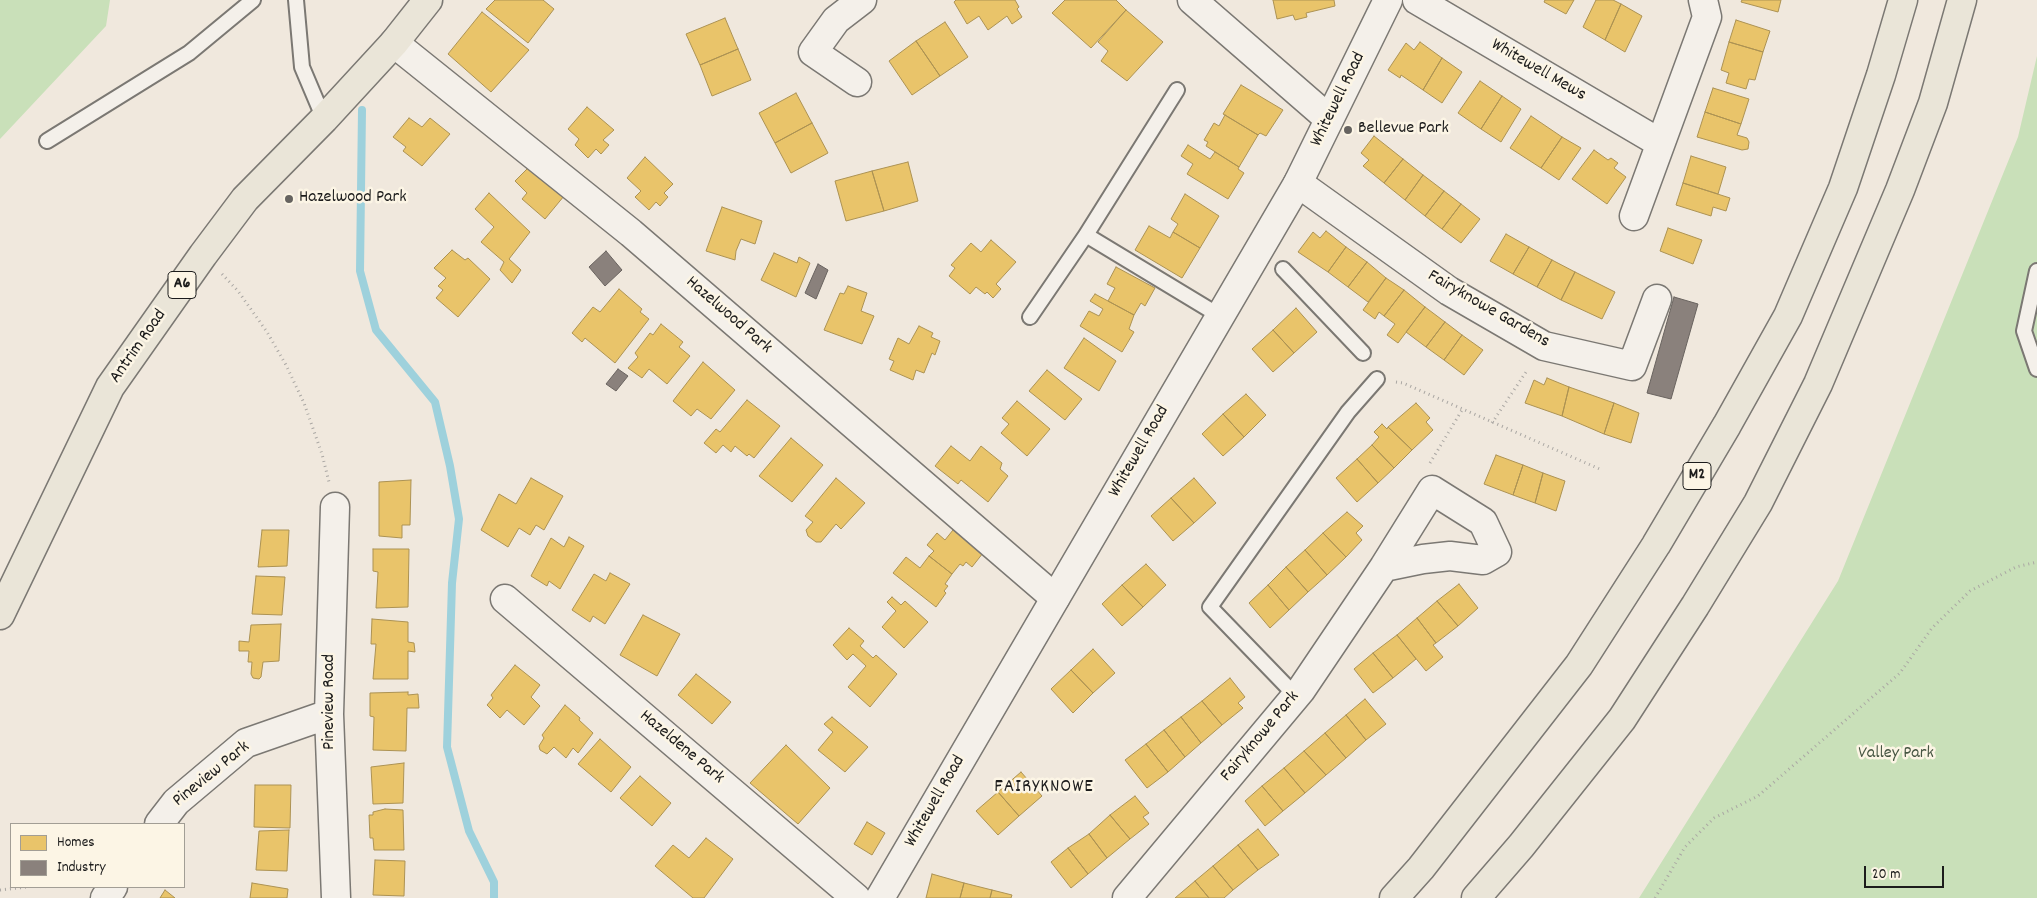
<!DOCTYPE html>
<html>
<head>
<meta charset="utf-8">
<style>
  body { margin:0 }
  #map { position:relative; width:2037px; height:898px; overflow:hidden; background:#f0e8dd; font-family:Dekko,sans-serif }
  canvas { display:block }
  .legend { position:absolute; left:10px; top:823px; width:175px; height:65px; box-sizing:border-box; background:#fcf5e5; border:1px solid #a29e95; margin:0; padding:6px 9px; list-style:none; font-size:15px; color:#1c1c1c }
  .legend li { display:flex; align-items:center; gap:10px; height:25px }
  .legend b { width:25px; border:1px solid #a29e95 }
  .scale { position:absolute; left:1864px; top:866px; width:80px; height:22px; box-sizing:border-box; border:2px solid #1c1c1c; border-top:0; padding-left:6px; font-size:15px; line-height:18px; white-space:nowrap; color:#1c1c1c; -webkit-text-stroke:4px #fcf5e5; paint-order:stroke }
</style>
</head>
<body>
<div id="map">
<canvas width="2037" height="898"></canvas>
<ul class="legend">
<li><b style="height:14px;background:#e9c46a"></b>Homes</li>
<li><b style="height:14px;background:#8a817c"></b>Industry</li>
</ul>
<div class="scale">20 m</div>
</div>
<script>
const c = document.querySelector('canvas').getContext('2d');
c.lineJoin = 'round';
function fill(path, color) { c.fillStyle = color; c.fill(path, 'evenodd'); }
const shape = rows => new Path2D(rows.map(r => 'M' + r).join(''));
function strokePath(path, color, width, dash) { c.strokeStyle = color; c.lineWidth = width; c.lineCap = dash ? 'butt' : 'round'; c.setLineDash(dash || []); c.stroke(path); }
function drawText(font, color, halo, rows, align = 'center') {
  c.font = font + ' Dekko,sans-serif'; c.lineWidth = 5; c.setLineDash([]); c.textBaseline = 'middle'; c.strokeStyle = halo; c.fillStyle = color; for (const [text, x, y, turn = 0] of rows) {
    c.save(); c.translate(x, y); c.rotate((+turn || 0) * Math.PI / 180); c.textAlign = isNaN(turn) ? turn : align; if (halo) c.strokeText(text, 0, 0); c.fillText(text, 0, 0); c.restore();
  }
}
fill(shape([
  [0,0,110,0,106,26,0,139],
  [2037,56,2037,898,1639,898,1838,581,2018,137]
]), '#c9e0b9');
const homes = shape([
  [495,0,543,0,554,9,528,43,486,9,495,0],
  [956,0,1015,0,1019,7,1017,9,1022,17,1012,24,1007,16,988,30,979,16,967,24,954,2,956,0],
  [1065,0,1116,0,1126,10,1091,48,1052,13,1065,0],
  [1273,0,1334,0,1335,6,1306,13,1307,17,1295,20,1293,15,1277,19,1273,0],
  [1545,0,1574,0,1566,14,1544,2,1545,0],
  [1596,0,1613,0,1621,4,1605,40,1583,27,1596,0],
  [1742,0,1781,0,1778,12,1741,2,1742,0],
  [1621,4,1642,16,1625,52,1605,40,1621,4],
  [1126,10,1163,42,1127,81,1101,61,1108,51,1098,42,1126,10],
  [482,12,529,50,491,92,448,54,482,12],
  [725,18,738,49,700,65,686,34,725,18],
  [1736,20,1770,31,1763,52,1729,42,1736,20],
  [945,22,968,57,940,76,916,41,945,22],
  [916,41,940,76,912,95,889,61,916,41],
  [1420,42,1442,58,1423,90,1401,75,1400,78,1388,70,1406,43,1414,50,1420,42],
  [1729,42,1763,52,1755,80,1749,79,1746,89,1726,83,1729,73,1721,70,1729,42],
  [738,49,751,80,712,96,700,65,738,49],
  [1442,58,1462,72,1442,103,1423,90,1442,58],
  [1480,81,1502,96,1481,129,1458,113,1480,81],
  [1241,85,1283,110,1266,136,1260,133,1258,135,1223,114,1241,85],
  [1713,88,1749,99,1741,124,1705,112,1713,88],
  [796,93,812,123,775,143,759,113,796,93],
  [1502,96,1521,109,1501,142,1481,129,1502,96],
  [587,107,614,130,603,140,609,145,601,154,596,149,588,158,575,145,579,139,568,129,587,107],
  [1705,112,1741,124,1737,135,1747,138,1749,142,1748,149,1742,150,1697,137,1705,112],
  [1225,115,1258,135,1239,167,1206,146,1208,142,1204,140,1214,123,1219,126,1225,115],
  [1531,116,1562,137,1541,168,1510,148,1531,116],
  [409,118,422,127,430,118,450,134,422,166,403,151,406,147,393,137,409,118],
  [812,123,828,153,791,173,775,143,812,123],
  [1374,136,1403,159,1384,183,1363,166,1369,160,1361,153,1374,136],
  [1562,137,1581,148,1559,180,1541,168,1562,137],
  [1188,145,1210,159,1215,152,1239,167,1238,169,1244,173,1228,199,1187,174,1193,164,1181,156,1188,145],
  [1594,150,1608,160,1611,158,1618,163,1614,168,1626,177,1607,204,1572,179,1594,150],
  [1691,156,1726,167,1718,194,1683,183,1691,156],
  [645,157,673,184,664,193,668,197,660,206,656,202,649,210,635,197,641,191,627,178,645,157],
  [1403,159,1423,175,1405,200,1384,183,1403,159],
  [908,162,918,201,884,211,872,171,908,162],
  [529,167,569,190,545,219,522,199,527,193,515,181,529,167],
  [872,171,884,211,846,221,835,181,872,171],
  [1423,175,1444,191,1425,216,1405,200,1423,175],
  [1683,183,1730,198,1726,211,1713,207,1711,216,1676,205,1683,183],
  [1444,191,1461,204,1442,229,1425,216,1444,191],
  [489,193,530,232,509,259,521,270,512,283,500,270,504,262,481,242,494,227,475,209,489,193],
  [1185,194,1219,216,1200,248,1173,232,1178,224,1171,219,1185,194],
  [1461,204,1480,219,1461,243,1442,229,1461,204],
  [722,207,762,221,755,244,741,239,736,251,735,260,706,251,722,207],
  [1149,226,1170,238,1173,232,1200,248,1182,278,1135,250,1149,226],
  [1668,228,1702,240,1693,264,1660,251,1668,228],
  [1326,231,1346,247,1328,272,1298,252,1313,232,1320,238,1326,231],
  [1506,234,1529,247,1513,274,1490,261,1506,234],
  [991,240,1016,262,996,284,1001,289,993,298,987,292,985,294,976,287,970,294,949,276,955,268,951,265,971,243,981,252,991,240],
  [1346,247,1367,262,1348,287,1328,272,1346,247],
  [1529,247,1552,260,1537,287,1513,274,1529,247],
  [452,250,465,260,468,258,490,279,458,317,436,298,443,290,438,286,446,278,434,268,452,250],
  [774,253,797,263,799,257,810,263,796,297,761,280,774,253],
  [1552,260,1575,272,1561,300,1537,287,1552,260],
  [1367,262,1386,278,1368,302,1348,287,1367,262],
  [1116,267,1155,288,1145,306,1141,303,1134,315,1108,301,1115,288,1107,284,1116,267],
  [1575,272,1615,292,1602,319,1561,300,1575,272],
  [1386,278,1404,290,1384,316,1379,312,1375,319,1363,310,1386,278],
  [848,286,867,293,861,311,874,316,862,344,824,330,840,293,844,294,848,286],
  [619,289,642,309,640,312,649,319,615,363,585,338,582,342,572,333,593,307,600,312,619,289],
  [1404,290,1425,307,1398,343,1387,335,1395,324,1384,316,1404,290],
  [1095,294,1134,315,1129,329,1134,332,1122,352,1080,326,1089,311,1099,316,1103,309,1090,301,1095,294],
  [1425,307,1445,322,1426,347,1406,332,1425,307],
  [1296,308,1317,332,1294,353,1273,330,1296,308],
  [1445,322,1462,335,1444,360,1426,347,1445,322],
  [661,324,683,342,679,347,690,356,667,384,649,369,642,378,628,368,638,357,635,353,650,333,653,335,661,324],
  [919,326,933,333,931,337,940,341,935,355,932,353,924,373,916,370,913,380,890,370,894,361,889,359,898,338,909,344,919,326],
  [1273,330,1294,353,1273,372,1252,349,1273,330],
  [1462,335,1483,350,1464,375,1444,360,1462,335],
  [1084,338,1116,361,1099,391,1064,368,1084,338],
  [703,362,735,390,711,419,697,409,691,416,673,401,703,362],
  [1047,370,1082,399,1065,420,1029,391,1047,370],
  [1547,378,1569,387,1562,416,1525,403,1534,380,1544,385,1547,378],
  [1569,387,1614,403,1604,434,1562,416,1569,387],
  [1246,394,1266,415,1244,437,1223,414,1246,394],
  [747,400,780,426,754,458,749,454,747,456,735,446,731,452,723,445,716,453,704,443,716,429,720,432,747,400],
  [1017,401,1050,429,1027,456,1001,433,1009,424,1002,418,1017,401],
  [1416,403,1430,418,1426,422,1433,430,1412,450,1388,427,1416,403],
  [1614,403,1639,413,1631,443,1604,434,1614,403],
  [1223,414,1244,437,1223,456,1202,434,1223,414],
  [1382,424,1387,429,1388,427,1412,450,1394,468,1372,445,1379,437,1374,432,1382,424],
  [791,438,823,465,792,502,759,476,791,438],
  [1372,445,1394,468,1378,483,1357,459,1372,445],
  [951,446,970,461,981,446,1002,463,1000,469,1008,476,988,502,961,480,958,484,935,466,951,446],
  [1496,455,1523,465,1513,495,1484,484,1496,455],
  [1357,459,1378,483,1357,502,1336,478,1357,459],
  [1523,465,1543,473,1535,503,1513,495,1523,465],
  [1543,473,1565,481,1556,511,1535,503,1543,473],
  [531,478,563,496,544,530,536,525,530,535,519,528,508,547,481,530,499,494,516,504,531,478],
  [836,478,865,503,841,529,836,524,821,542,816,542,808,536,806,530,813,522,805,516,836,478],
  [1194,478,1216,503,1194,523,1171,498,1194,478],
  [411,480,410,525,402,525,402,538,379,536,379,482,411,480],
  [1171,498,1194,523,1173,541,1151,516,1171,498],
  [1347,512,1363,526,1356,533,1362,540,1346,557,1323,533,1347,512],
  [262,530,289,530,287,566,258,567,262,530],
  [953,530,983,553,972,567,966,562,963,566,960,564,952,574,929,556,934,551,927,545,937,533,945,540,953,530],
  [1323,533,1346,557,1327,575,1305,550,1323,533],
  [569,537,584,546,560,589,549,581,547,586,531,576,551,538,564,547,569,537],
  [373,549,409,549,408,607,376,608,378,572,373,571,373,549],
  [1305,550,1327,575,1308,592,1286,567,1305,550],
  [929,556,952,574,945,584,948,586,944,591,946,593,936,607,893,573,906,557,920,568,929,556],
  [1146,564,1166,585,1143,607,1122,585,1146,564],
  [1286,567,1308,592,1289,610,1268,585,1286,567],
  [610,573,630,584,605,624,593,616,590,622,572,610,594,574,606,581,610,573],
  [256,576,285,577,282,615,252,614,256,576],
  [1459,584,1478,608,1458,626,1437,601,1459,584],
  [1122,585,1143,607,1122,626,1102,604,1122,585],
  [1268,585,1289,610,1270,628,1249,603,1268,585],
  [892,597,901,605,905,601,928,622,904,648,882,627,896,611,887,602,892,597],
  [1437,601,1458,626,1436,643,1417,618,1437,601],
  [643,615,680,634,657,676,620,655,643,615],
  [1417,618,1436,643,1433,645,1443,657,1426,671,1397,635,1417,618],
  [372,619,408,622,408,642,414,643,415,652,408,651,408,679,373,679,376,644,371,644,372,619],
  [281,624,279,661,263,662,261,677,259,679,253,678,251,674,252,662,248,662,249,651,239,651,239,641,249,642,251,625,281,624],
  [849,628,864,641,860,646,873,658,876,655,897,674,870,707,848,687,866,666,853,654,847,660,833,645,849,628],
  [1397,635,1416,659,1393,678,1373,653,1397,635],
  [1093,649,1115,673,1093,693,1071,670,1093,649],
  [1373,653,1393,678,1373,693,1354,669,1373,653],
  [515,665,540,685,531,697,540,706,524,725,507,710,500,718,487,705,493,698,491,695,515,665],
  [1071,670,1093,693,1073,713,1051,689,1071,670],
  [696,674,731,702,712,724,678,695,696,674],
  [1230,678,1245,697,1238,703,1243,708,1222,725,1202,701,1230,678],
  [408,692,408,695,418,694,419,708,407,708,406,751,373,750,374,717,370,716,370,693,408,692],
  [1365,699,1386,724,1366,740,1346,715,1365,699],
  [1202,701,1222,725,1201,743,1181,717,1202,701],
  [565,705,580,718,579,720,593,733,578,753,573,748,566,758,554,747,547,754,540,750,539,746,544,738,542,735,565,705],
  [1346,715,1366,740,1346,758,1325,733,1346,715],
  [832,717,868,747,845,772,818,750,833,732,824,724,832,717],
  [1181,717,1201,743,1185,757,1164,730,1181,717],
  [1164,730,1185,757,1168,772,1146,744,1164,730],
  [1325,733,1346,758,1326,775,1304,751,1325,733],
  [600,739,631,767,611,792,578,764,600,739],
  [1146,744,1168,772,1147,788,1125,760,1146,744],
  [786,745,830,788,798,824,750,783,786,745],
  [1304,751,1326,775,1305,793,1284,768,1304,751],
  [404,763,403,803,373,804,371,767,404,763],
  [1284,768,1305,793,1283,811,1262,786,1284,768],
  [1021,772,1042,796,1019,816,998,792,1021,772],
  [640,776,671,803,652,826,620,798,640,776],
  [255,785,291,785,290,828,254,827,255,785],
  [1262,786,1283,811,1265,826,1245,801,1262,786],
  [998,792,1019,816,998,835,976,811,998,792],
  [1135,796,1149,813,1143,817,1149,824,1130,839,1110,815,1135,796],
  [385,809,403,810,404,850,374,850,373,838,370,838,369,815,373,815,373,812,385,809],
  [1110,815,1130,839,1107,858,1089,834,1110,815],
  [867,822,885,833,872,855,854,844,867,822],
  [1258,829,1279,855,1258,870,1238,845,1258,829],
  [289,830,287,871,256,870,259,831,289,830],
  [1089,834,1107,858,1088,874,1068,848,1089,834],
  [706,838,733,859,704,898,693,898,655,866,673,845,689,858,706,838],
  [1238,845,1258,870,1233,890,1213,866,1238,845],
  [1068,848,1088,874,1071,888,1051,862,1068,848],
  [375,860,405,861,404,896,373,895,375,860],
  [1213,866,1233,890,1224,898,1209,898,1195,881,1213,866],
  [932,874,964,883,960,898,926,898,932,874],
  [1195,881,1209,898,1175,898,1195,881],
  [252,883,288,889,287,898,250,898,252,883],
  [964,883,992,890,990,898,960,898,964,883],
  [165,890,175,898,160,898,165,890],
  [992,890,1012,895,1011,898,990,898,992,890]
]);
fill(homes, '#e9c46a');
strokePath(homes, '#ac9253', 1);
const industry = shape([
  [606,251,622,270,605,286,589,267,606,251],
  [818,264,828,270,816,299,805,293,818,264],
  [1674,297,1698,304,1671,399,1647,393,1674,297],
  [618,369,628,376,616,391,606,384,618,369]
]);
fill(industry, '#8a817c');
strokePath(industry, '#69635f', 1);
strokePath(shape([
  [362,110,360,271,376,330,435,402,450,466,459,519,452,583,447,747,469,831,494,882,494,898]
]), '#9ed1dc', 8);
const lane = shape([
  [296,0,302,67,324,119],
  [47,141,189,53,253,0],
  [1086,235,1220,316],
  [1283,269,1363,353],
  [2037,271,2024,331,2037,369],
  [1030,317,1086,235,1177,90],
  [1296,696,1210,607,1348,412,1377,379]
]);
const street = shape([
  [1192,0,1329,119],
  [1417,0,1660,143],
  [394,43,631,233,1055,598],
  [857,82,813,52,836,20,862,0],
  [1298,183,1449,291,1544,346,1632,366,1657,299],
  [1634,216,1707,17,1703,0],
  [335,507,329,714,336,898],
  [505,599,856,898],
  [159,824,176,802,246,743,329,714],
  [105,898,113,887],
  [1127,898,1301,690,1384,567,1432,490,1483,522,1497,552,1483,560,1450,556,1423,559,1384,567]
]);
const secondary = shape([
  [880,898,1298,183,1388,0]
]);
const primary = shape([
  [0,615,110,387,203,255,245,199,324,119,394,43,428,0]
]);
const highway = shape([
  [1394,898,1421,868,1579,665,1656,545,1727,425,1788,316,1843,188,1881,75,1903,0],
  [1476,898,1521,846,1622,719,1695,606,1758,503,1818,384,1900,190,1933,103,1962,0]
]);
strokePath(lane, '#7b7873', 18);
strokePath(street, '#7b7873', 31);
strokePath(secondary, '#7b7873', 31);
strokePath(primary, '#7b7873', 31);
strokePath(highway, '#7b7873', 31);
strokePath(shape([
  [222,274,238,291,267,332,286,365,304,403,322,454,329,482],
  [1396,382,1403,383,1602,470],
  [1492,423,1528,369],
  [1430,463,1462,410],
  [0,890,27,887],
  [1655,898,1685,847,1714,818,1758,796,1900,673,1932,628,1970,591,2016,567,2037,562]
]), '#aaa7a3', 3, [1, 4]);
strokePath(lane, '#f4f0ea', 14);
strokePath(street, '#f4f0ea', 28);
strokePath(secondary, '#f4f0ea', 28);
strokePath(primary, '#eae5d8', 28);
strokePath(highway, '#eae5d8', 28);
for (const [x, y, r, color] of [
  [1348,130,5,"#666360"],
  [289,199,5,"#666360"]
]) { const dot = new Path2D(); dot.arc(x, y, r, 0, 2 * Math.PI); c.fillStyle = color; c.fill(dot); strokePath(dot, '#fcf5e5', 2); }
for (const [x, y, w] of [
  [182,285,28],
  [1697,476,28]
]) { const box = new Path2D(); box.roundRect(x - w / 2, y - 13.5, w, 27, 4); c.fillStyle = '#fcf5e5'; c.fill(box); strokePath(box, '#1c1c1c', 1); }
drawText('bold 16px', '#1c1c1c', null, [
  ["A6",182,285],
  ["M2",1697,476]
]);
drawText('18px', '#1c1c1c', '#fcf5e5', [
  ["Whitewell Mews",1538,71,30],
  ["Whitewell Road",1339,100,-64],
  ["Fairyknowe Gardens",1488,310,30],
  ["Hazelwood Park",728,316,41],
  ["Antrim Road",139,347,-55],
  ["Whitewell Road",1140,452,-60],
  ["Pineview Road",331,702,-90],
  ["Fairyknowe Park",1261,737,-50],
  ["Hazeldene Park",681,748,40],
  ["Pineview Park",212,775,-39],
  ["Whitewell Road",936,802,-60]
]);
drawText('18px', '#1c1c1c', '#fcf5e5', [
  ["Bellevue Park",1358,130],
  ["Hazelwood Park",299,199]
], 'left');
drawText('18px', '#465542', '#fcf5e5', [
  ["Valley Park",1896,755]
]);
c.letterSpacing = '1px';
drawText('19px', '#1c1c1c', '#fcf5e5', [
  ["FAIRYKNOWE",1044,788]
]);
c.letterSpacing = '0px';
</script>
</body>
</html>
